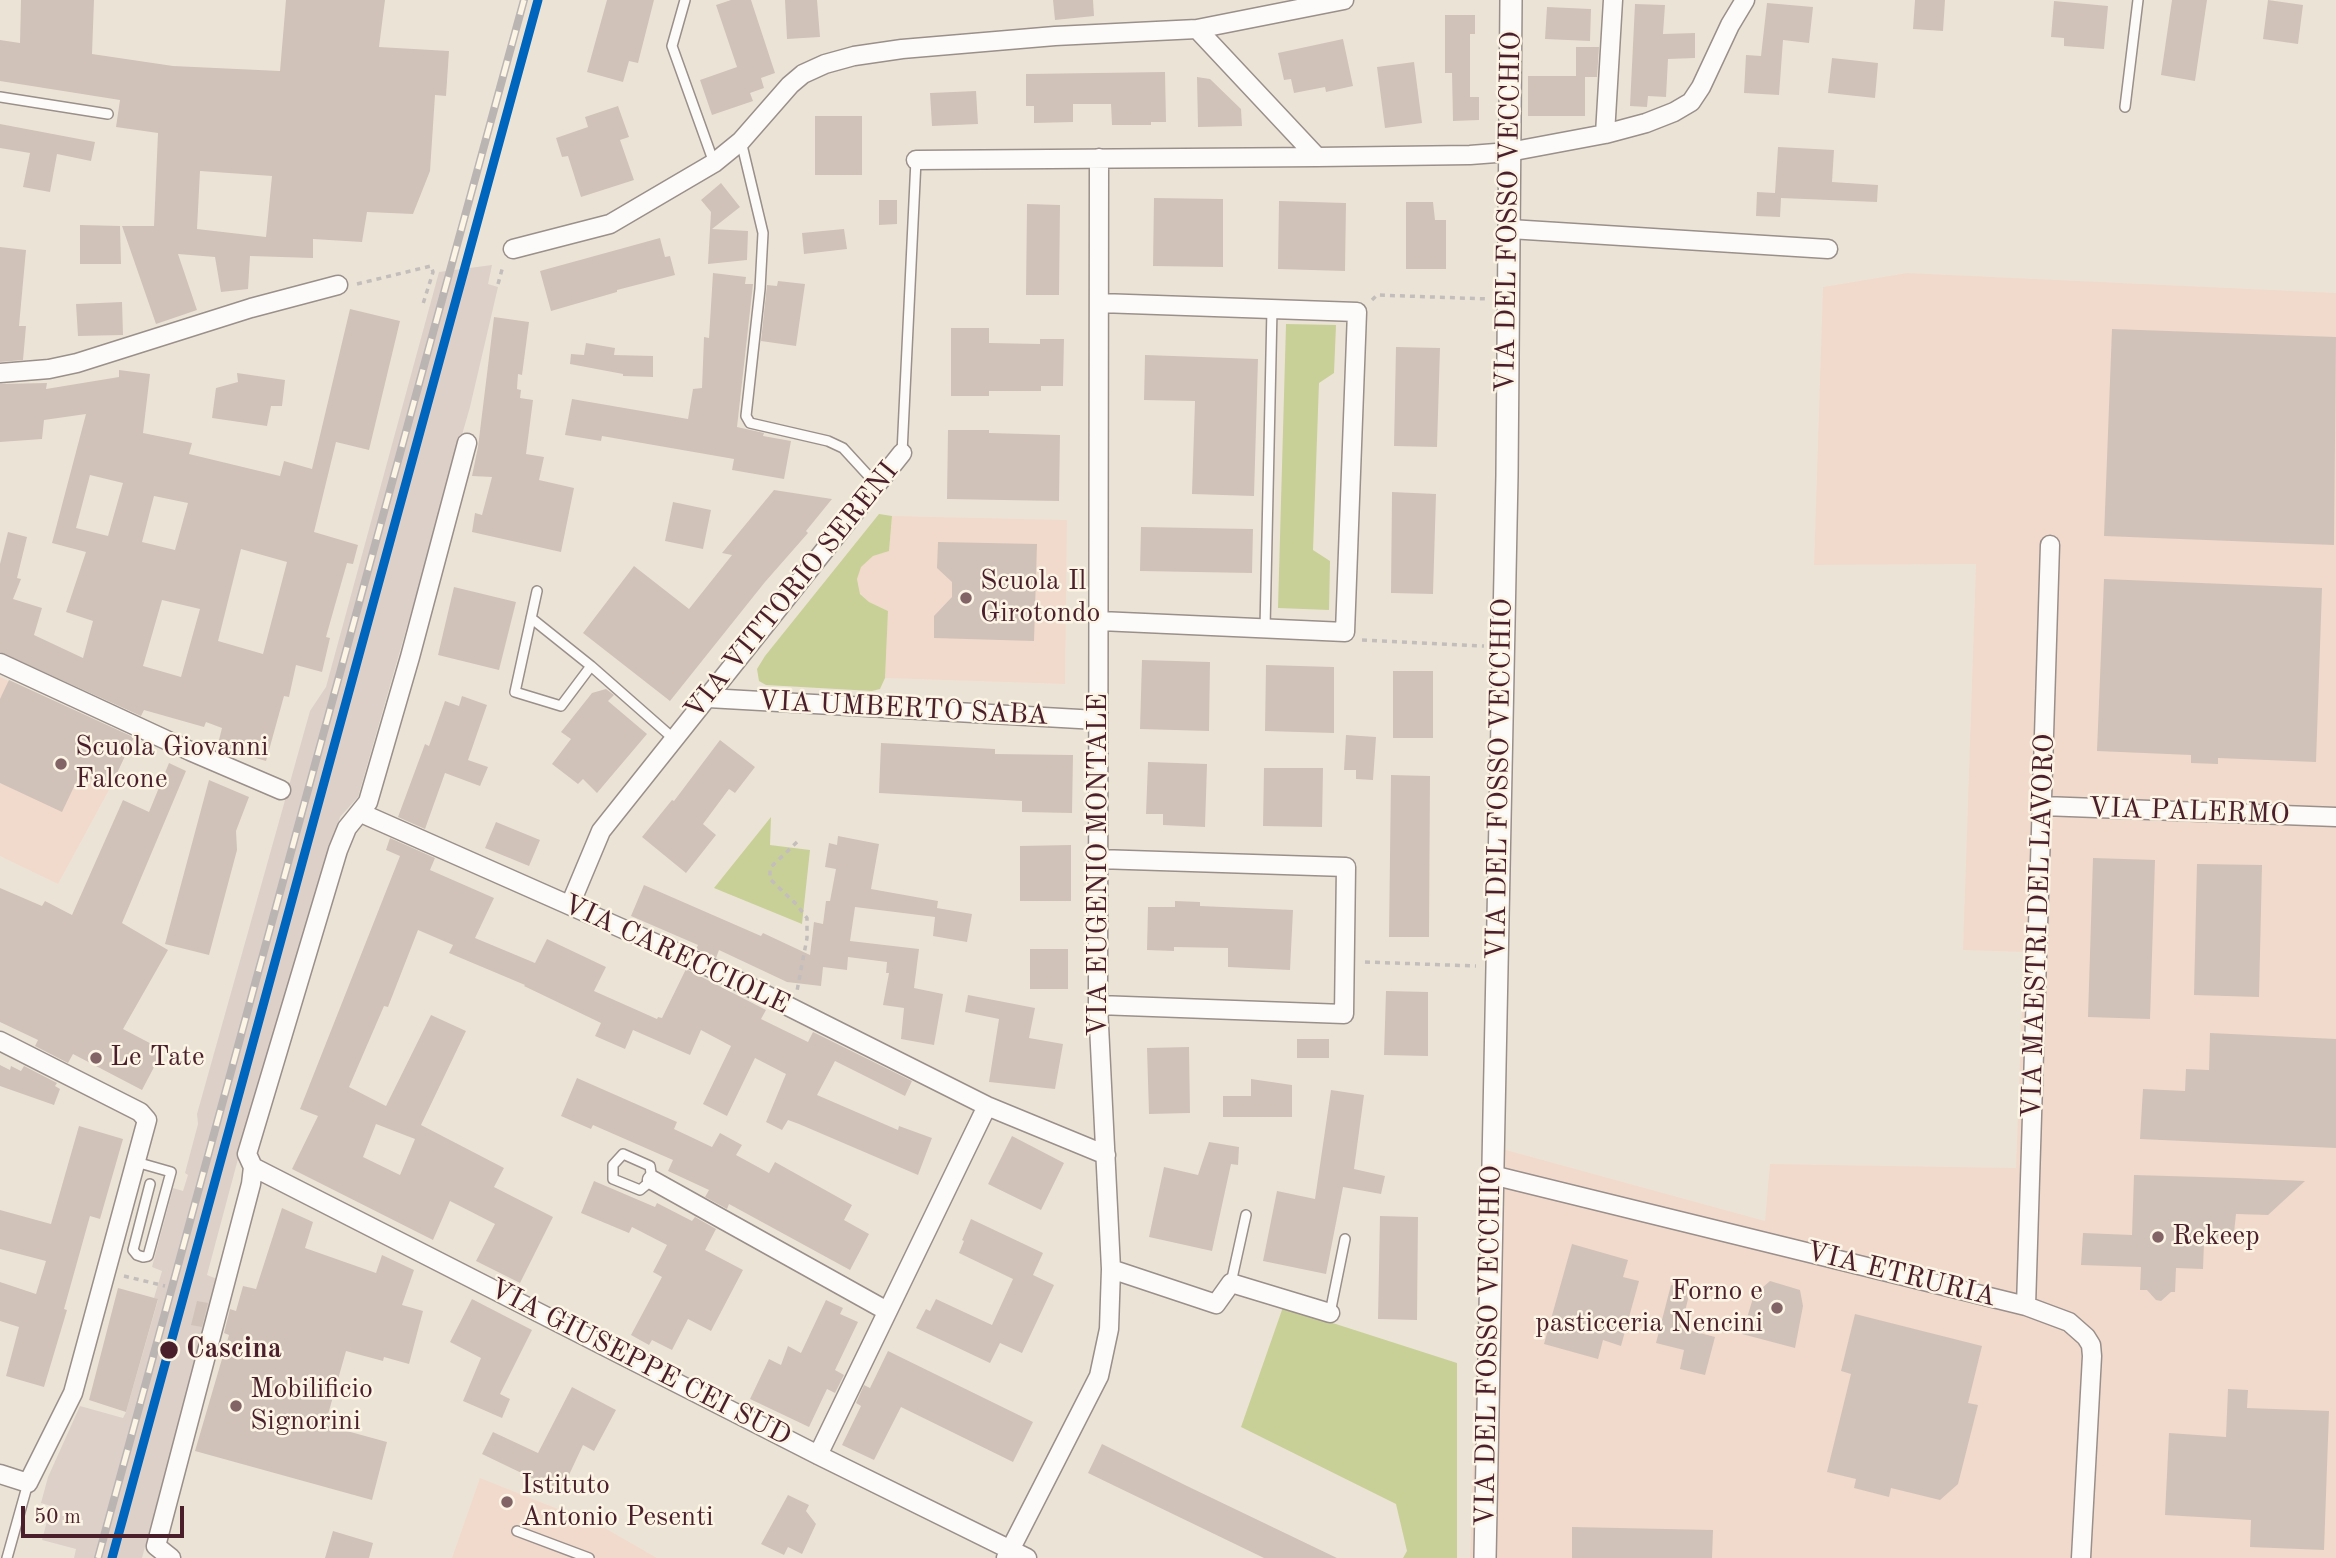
<!DOCTYPE html>
<html>
<head>
<meta charset="utf-8">
<style>
  body { margin:0 }
  #map { position:relative; width:2336px; height:1558px; overflow:hidden; background:#ebe4d6; font-family:"Old Standard TT",serif }
  canvas { display:block }
  .scale { position:absolute; left:21px; top:1506px; width:163px; height:32px; box-sizing:border-box; border:4px solid #4a1f2b; border-top:0; padding-left:9px; font-size:21px; line-height:24px; white-space:nowrap; color:#4a1f2b; -webkit-text-stroke:5px #fcf5e5; paint-order:stroke }
</style>
</head>
<body>
<div id="map">
<canvas width="2336" height="1558"></canvas>
<div class="scale">50 m</div>
</div>
<script>
const c = document.querySelector('canvas').getContext('2d');
c.lineJoin = 'round';
function fill(path, color) { c.fillStyle = color; c.fill(path, 'evenodd'); }
const shape = rows => new Path2D(rows.map(r => 'M' + r).join(''));
function strokePath(path, color, width, dash) { c.strokeStyle = color; c.lineWidth = width; c.lineCap = dash ? 'butt' : 'round'; c.setLineDash(dash || []); c.stroke(path); }
function drawText(font, color, halo, rows, align = 'center') {
  c.font = font + ' "Old Standard TT",serif'; c.lineWidth = 5; c.setLineDash([]); c.textBaseline = 'middle'; c.strokeStyle = halo; c.fillStyle = color; for (const [text, x, y, turn = 0] of rows) {
    c.save(); c.translate(x, y); c.rotate((+turn || 0) * Math.PI / 180); c.textAlign = isNaN(turn) ? turn : align; if (halo) c.strokeText(text, 0, 0); c.fillText(text, 0, 0); c.restore();
  }
}
fill(shape([
  [1907,273,2336,293,2336,1558,1470,1558,1484,1144,1765,1221,1770,1164,2016,1168,2024,952,1963,950,1976,564,1814,565,1823,287],
  [892,516,1067,520,1065,684,885,678,888,611,869,602,860,593,857,579,860,567,873,556,889,550],
  [0,677,133,739,110,788,58,884,0,856],
  [480,1478,603,1527,657,1558,452,1558]
]), '#f1dacc');
fill(shape([
  [492,265,488,284,498,287,470,407,358,797,340,817,297,968,242,1144,207,1275,217,1279,142,1558,74,1558,76,1549,42,1540,51,1506,41,1503,48,1477,80,1406,123,1418,126,1412,158,1300,154,1298,162,1271,152,1267,173,1188,183,1191,188,1175,185,1173,198,1124,197,1114,310,711,326,687,439,272]
]), '#ddd0c8');
fill(shape([
  [1286,324,1336,325,1334,373,1319,383,1313,550,1330,561,1329,610,1278,608],
  [879,514,892,516,889,551,873,556,861,567,857,579,860,594,869,602,888,611,885,678,880,689,872,691,766,685,759,681,757,669,765,656],
  [771,817,770,845,810,850,802,924,714,888],
  [1283,1307,1457,1363,1457,1558,1403,1558,1407,1551,1396,1504,1241,1427]
]), '#c8d097');
fill(shape([
  [21,0,94,0,92,54,173,66,280,71,286,0,385,0,379,47,449,51,446,96,435,95,430,171,413,214,367,212,362,242,313,239,313,258,250,256,248,289,221,292,215,257,178,254,197,310,156,324,122,226,154,226,158,133,116,127,120,100,0,81,0,40,20,43],
  [200,171,272,176,266,237,197,229],
  [607,0,654,0,638,63,629,61,623,82,587,72],
  [731,0,751,0,775,73,761,78,764,88,750,93,753,101,712,115,700,80,737,67,716,5],
  [785,0,817,0,820,37,787,39],
  [1053,0,1093,0,1094,16,1055,20],
  [1915,0,1945,0,1943,31,1913,29],
  [2172,0,2207,0,2195,81,2161,75],
  [2268,0,2303,5,2298,44,2263,39],
  [2054,1,2108,6,2104,49,2064,46,2064,38,2051,37],
  [1767,3,1813,7,1809,43,1783,40,1779,95,1744,93,1746,55,1761,56],
  [1635,4,1665,5,1663,34,1695,33,1695,58,1668,59,1666,97,1648,96,1647,107,1630,106],
  [1547,7,1591,9,1590,41,1545,39],
  [1445,15,1475,15,1475,34,1470,34,1470,97,1479,97,1479,120,1453,121,1452,73,1445,73],
  [1343,39,1353,86,1326,92,1325,87,1294,93,1291,79,1284,80,1278,53],
  [1576,47,1599,47,1597,77,1585,77,1585,116,1528,116,1528,76,1576,76],
  [1832,58,1878,63,1875,98,1828,93],
  [1414,62,1422,123,1385,128,1377,67],
  [1165,72,1166,122,1151,122,1151,125,1112,125,1111,104,1073,104,1073,122,1034,123,1034,106,1026,106,1026,74],
  [1197,77,1210,79,1241,109,1242,126,1198,127],
  [976,91,978,124,932,126,930,93],
  [618,106,629,137,620,140,634,180,581,197,568,156,562,157,556,138,588,127,585,117],
  [815,116,862,116,862,175,815,175],
  [0,124,95,142,91,161,57,154,50,192,23,187,30,153,0,148],
  [1778,147,1834,150,1832,182,1878,185,1877,202,1781,198,1780,217,1756,216,1757,192,1775,193],
  [721,183,740,207,712,229,748,231,747,260,708,264,711,212,701,200],
  [1154,198,1223,199,1223,267,1153,266],
  [879,200,897,200,897,224,879,225],
  [1279,201,1346,203,1345,271,1278,269],
  [1406,202,1433,202,1435,220,1446,220,1446,269,1406,269],
  [1027,204,1060,205,1059,295,1026,295],
  [80,225,120,226,121,264,80,264],
  [844,229,847,249,804,254,802,233],
  [660,238,665,257,670,256,675,275,617,290,617,292,551,311,540,271],
  [0,247,26,250,19,326,26,326,23,360,0,362],
  [713,273,746,277,745,284,753,284,737,427,764,433,763,436,791,441,784,479,732,470,734,459,602,436,601,441,565,435,572,399,688,419,693,389,702,388,704,337,709,338],
  [778,281,805,284,796,346,761,341,767,285,777,286],
  [122,302,123,335,78,336,76,304],
  [350,309,400,321,369,450,336,442,314,532,358,545,353,564,347,563,335,605,326,637,330,638,322,672,296,665,289,697,284,696,266,761,226,749,226,746,218,744,222,728,206,722,204,727,144,710,141,716,0,652,0,564,8,532,27,537,17,578,21,579,13,599,42,608,34,635,83,658,93,621,66,612,86,552,52,543,86,414,44,420,42,439,0,442,0,384,47,383,46,389,119,377,119,370,150,374,143,433,192,443,189,454,280,476,284,461,312,469],
  [90,475,123,483,108,536,76,528],
  [154,496,188,503,175,550,142,542],
  [241,549,287,562,263,654,218,641],
  [162,600,200,609,181,677,143,666],
  [494,317,529,322,522,375,518,374,517,389,521,390,520,398,533,400,526,454,544,457,539,480,574,488,561,552,472,532,475,513,482,515,492,477,472,476,478,447],
  [951,328,989,328,989,343,1040,344,1040,339,1064,339,1063,386,1041,386,1041,391,989,391,989,396,951,396],
  [2112,329,2336,337,2334,545,2104,536],
  [586,343,615,348,614,355,653,356,653,377,623,376,623,374,570,364,571,354,584,355],
  [1396,347,1440,348,1437,447,1394,446],
  [1145,355,1258,359,1254,496,1192,494,1195,401,1144,400],
  [237,373,285,380,282,406,271,406,267,426,212,418,216,388,238,382],
  [948,430,989,430,989,433,1060,435,1059,501,947,499],
  [774,490,832,499,806,531,808,533,765,582,670,701,583,633,634,566,689,609,732,555,722,553],
  [1392,492,1436,494,1433,594,1391,593],
  [673,502,711,510,703,549,665,541],
  [1141,527,1253,529,1252,573,1140,571],
  [938,542,1037,544,1034,641,934,638,934,616,952,597,952,582,937,568],
  [2104,579,2322,588,2316,762,2218,758,2218,764,2191,763,2191,755,2097,751],
  [454,587,516,602,499,670,438,655],
  [1142,660,1210,662,1209,731,1140,729],
  [1266,665,1334,667,1334,733,1265,731],
  [1393,671,1433,671,1433,738,1393,738],
  [9,680,131,736,133,739,110,788,80,774,62,812,0,783,0,699],
  [606,689,614,695,608,701,647,734,597,793,583,779,578,784,552,764,571,739,561,732,592,693],
  [462,696,487,705,468,760,488,767,480,786,445,773,425,829,398,817,425,744,429,746,445,701,459,706],
  [1346,735,1376,737,1373,780,1356,779,1356,770,1344,770],
  [720,740,755,767,735,793,729,789,703,824,716,835,686,873,642,837,672,800,674,801],
  [881,743,995,749,995,754,1073,755,1072,813,1022,812,1022,801,879,793],
  [1148,762,1207,764,1205,827,1163,825,1163,814,1146,814],
  [169,763,186,771,122,923,168,950,123,1029,163,1050,142,1090,73,1054,68,1063,35,1046,38,1040,0,1022,0,888,42,906,45,901,72,915,123,800,149,812],
  [1264,768,1323,768,1322,827,1263,826],
  [1391,775,1430,776,1429,937,1389,937],
  [209,780,249,797,236,831,237,850,209,955,165,944],
  [496,822,540,840,529,866,485,848],
  [838,836,879,844,871,889,938,901,937,908,972,914,967,942,933,936,935,917,855,907,850,941,919,949,914,988,943,994,934,1045,901,1039,904,1008,883,1005,889,973,886,973,887,962,848,957,847,970,823,967,821,986,787,982,719,950,716,958,696,949,698,945,631,916,644,885,761,936,763,933,810,955,814,922,823,924,826,901,830,901,836,869,825,867,829,843,837,845],
  [390,838,435,858,430,870,494,898,475,938,535,963,547,939,606,967,594,991,657,1019,658,1017,662,1018,686,969,766,1010,761,1019,808,1042,813,1032,912,1081,905,1096,835,1061,817,1095,898,1130,899,1126,932,1138,918,1175,799,1124,788,1120,782,1130,766,1122,786,1074,755,1058,727,1116,703,1104,731,1046,701,1030,690,1055,633,1030,625,1049,595,1036,601,1023,524,986,525,985,449,953,453,945,418,930,388,1007,384,1006,349,1087,386,1106,431,1015,466,1031,421,1125,504,1168,494,1187,553,1217,520,1283,476,1261,495,1224,450,1201,433,1240,292,1169,318,1116,300,1109,400,856,386,850],
  [376,1124,415,1139,400,1175,363,1157],
  [1071,845,1071,901,1020,901,1020,846],
  [2093,858,2155,860,2150,1019,2088,1017],
  [2197,864,2262,865,2259,997,2194,995],
  [1175,901,1200,902,1200,906,1293,910,1290,970,1228,967,1228,948,1174,947,1174,951,1147,950,1148,907,1175,907],
  [1030,949,1068,949,1068,989,1030,989],
  [1386,991,1428,992,1428,1056,1384,1055],
  [968,995,1035,1008,1029,1038,1063,1044,1055,1089,989,1082,999,1019,965,1012],
  [2210,1033,2336,1039,2336,1148,2140,1139,2143,1089,2185,1091,2186,1069,2209,1070],
  [1297,1039,1329,1039,1329,1058,1297,1058],
  [1189,1047,1190,1113,1149,1114,1147,1048],
  [0,1065,10,1070,11,1066,21,1071,24,1066,57,1083,55,1086,60,1089,54,1105,0,1086],
  [577,1078,677,1122,674,1129,712,1147,720,1133,742,1145,736,1155,769,1173,775,1162,852,1205,844,1220,869,1234,850,1270,729,1204,727,1209,705,1197,709,1190,668,1171,673,1160,593,1125,591,1129,561,1116],
  [1251,1079,1292,1085,1292,1117,1223,1117,1223,1096,1251,1096],
  [1331,1090,1364,1095,1354,1169,1385,1176,1381,1194,1343,1187,1326,1274,1263,1261,1277,1191,1315,1199],
  [79,1126,123,1139,100,1219,90,1216,64,1309,67,1310,44,1387,6,1376,19,1327,0,1321,0,1282,36,1294,46,1261,0,1249,0,1210,51,1224],
  [1012,1136,1064,1163,1041,1210,988,1184],
  [1209,1142,1239,1147,1238,1165,1231,1164,1212,1251,1149,1237,1164,1167,1198,1175],
  [2134,1175,2237,1178,2305,1181,2268,1215,2236,1214,2233,1242,2204,1242,2203,1269,2176,1268,2175,1292,2171,1292,2161,1301,2156,1300,2147,1290,2140,1290,2141,1267,2081,1265,2083,1233,2132,1235],
  [594,1181,655,1207,657,1203,692,1221,695,1217,716,1229,705,1250,743,1270,711,1331,688,1319,672,1350,652,1340,649,1345,631,1335,662,1277,653,1272,667,1245,632,1227,629,1233,581,1213],
  [282,1208,313,1222,305,1248,376,1273,382,1255,414,1270,402,1305,423,1311,409,1364,384,1357,383,1361,346,1351,325,1425,387,1442,372,1500,195,1451,229,1335,224,1333,230,1309,236,1311,243,1286,256,1289],
  [1380,1216,1418,1217,1417,1320,1378,1319],
  [971,1219,1043,1253,1033,1275,1054,1285,1022,1353,1000,1343,990,1363,916,1328,926,1309,930,1311,936,1299,992,1325,1013,1279,959,1253,964,1241,962,1240],
  [1572,1244,1628,1260,1623,1277,1639,1281,1621,1346,1603,1340,1598,1359,1544,1344],
  [1770,1281,1800,1290,1803,1306,1795,1348,1742,1334,1754,1295],
  [1671,1285,1685,1288,1688,1299,1681,1328,1715,1337,1705,1375,1680,1369,1684,1350,1656,1343],
  [118,1288,158,1299,126,1412,89,1400],
  [472,1299,532,1330,500,1394,510,1399,502,1418,463,1401,481,1358,450,1342],
  [826,1300,843,1308,840,1314,858,1322,835,1370,844,1375,835,1393,827,1389,809,1427,750,1399,769,1359,781,1365,788,1346,801,1353],
  [197,1301,208,1303,202,1327,191,1325],
  [1855,1314,1982,1346,1968,1403,1978,1405,1958,1484,1940,1500,1891,1488,1889,1497,1854,1488,1856,1479,1827,1472,1851,1374,1841,1371],
  [888,1351,1033,1422,1013,1462,901,1407,874,1460,842,1445,861,1406,856,1403,864,1385,870,1388],
  [572,1387,616,1410,594,1451,583,1445,561,1492,482,1454,493,1432,538,1453],
  [2228,1389,2248,1390,2247,1408,2329,1411,2324,1550,2250,1547,2251,1520,2165,1515,2169,1433,2226,1437],
  [1102,1444,1187,1486,1337,1558,1264,1558,1088,1473],
  [788,1495,809,1505,806,1511,816,1524,802,1554,788,1547,784,1555,761,1544],
  [1572,1527,1713,1530,1712,1558,1572,1558],
  [333,1531,373,1543,369,1558,325,1558]
]), '#d0c2b9');
const service = shape([
  [685,0,672,46,714,163],
  [0,97,108,114],
  [2125,107,2138,0],
  [741,141,763,233,760,289,746,416,750,423,828,441,843,448,877,485],
  [902,453,916,160],
  [537,591,515,692,561,706,591,666],
  [531,618,591,666,674,739],
  [1265,628,1272,309],
  [623,1154,650,1166,652,1180,640,1190,613,1179,613,1165,623,1154],
  [136,1162,171,1172,148,1256,143,1257,137,1255,133,1250,150,1184],
  [1231,1283,1246,1215],
  [1330,1313,1345,1239],
  [517,1531,589,1558],
  [7,1558,28,1483]
]);
const minor = shape([
  [1197,29,1317,157,1470,155,1509,152,1605,134,1646,123,1674,112,1691,102,1701,87,1730,25,1745,0],
  [1605,134,1613,0],
  [916,160,1317,157],
  [1510,229,1828,249],
  [513,249,610,224,714,163,741,141,790,85,803,74,825,64,854,56,902,49,1055,36,1197,29,1344,0],
  [0,373,49,369,77,363,251,308,338,285],
  [1100,621,1345,632,1357,312,1100,303],
  [0,663,190,751,281,790],
  [708,698,1097,720],
  [2043,806,2336,817],
  [361,813,718,971,987,1106,1106,1155],
  [1098,859,1346,867,1344,1014,1098,1005],
  [570,905,601,831,902,453],
  [0,1041,140,1112,147,1120,73,1393,28,1483,0,1474],
  [253,1167,818,1455,1027,1558],
  [1492,1175,2026,1306,2069,1322,2086,1337,2091,1345,2092,1356,2081,1558],
  [652,1180,887,1311],
  [1111,1269,1216,1304,1231,1283,1330,1313],
  [2026,1306,2050,545],
  [818,1455,987,1106],
  [171,1558,156,1546,251,1184,253,1167,247,1154,338,850,347,828,368,802,410,657,467,443],
  [1006,1558,1099,1376,1109,1329,1111,1269,1098,1005,1099,158]
]);
const tertiary = shape([
  [1485,1558,1507,475,1511,0]
]);
strokePath(service, '#9a8f8a', 12);
strokePath(minor, '#9a8f8a', 21);
strokePath(tertiary, '#9a8f8a', 24);
strokePath(shape([
  [357,284,431,266,433,272,423,304],
  [498,284,503,266],
  [1372,300,1377,295,1489,299],
  [1362,640,1484,646],
  [797,842,770,868,770,879,797,905,807,918,807,938,797,991],
  [1365,962,1476,966],
  [124,1276,165,1286]
]), '#c3bdbc', 3.5, [5, 5]);
strokePath(service, '#fcfbf9', 9);
strokePath(minor, '#fcfbf9', 18);
strokePath(tertiary, '#fcfbf9', 21);
const rail = shape([
  [98,1558,524,0]
]);
strokePath(rail, '#bab4b3', 8);
strokePath(rail, '#fcf5e5', 5, [16]);
strokePath(shape([
  [112,1558,538,0]
]), '#0065bd', 9);
for (const [x, y, r, color] of [
  [966,598,7,"#826467"],
  [61,764,7,"#826467"],
  [96,1058,7,"#826467"],
  [2158,1237,7,"#826467"],
  [1777,1308,7,"#826467"],
  [169,1350,10,"#4a1f2b"],
  [236,1406,7,"#826467"],
  [507,1502,7,"#826467"]
]) { const dot = new Path2D(); dot.arc(x, y, r, 0, 2 * Math.PI); c.fillStyle = color; c.fill(dot); strokePath(dot, '#fcf5e5', 2.5); }
drawText('28px', '#4a1f2b', '#fcf5e5', [
  ["VIA DEL FOSSO VECCHIO",1509,212,-89],
  ["VIA VITTORIO SERENI",792,591,-51],
  ["VIA UMBERTO SABA",903,709,3],
  ["VIA DEL FOSSO VECCHIO",1500,779,-89],
  ["VIA PALERMO",2189,812,2],
  ["VIA EUGENIO MONTALE",1099,865,-90],
  ["VIA MAESTRI DEL LAVORO",2039,926,-88],
  ["VIA CARECCIOLE",676,955,25],
  ["VIA ETRURIA",1901,1275,14],
  ["VIA DEL FOSSO VECCHIO",1489,1346,-89],
  ["VIA GIUSEPPE CEI SUD",640,1363,27]
]);
drawText('28px', '#4a1f2b', '#fcf5e5', [
  ["Scuola Il",980,582],
  ["Girotondo",980,614],
  ["Scuola Giovanni",75,748],
  ["Falcone",75,780],
  ["Le Tate",110,1058],
  ["Rekeep",2172,1237],
  ["Forno e",1763,1292,"right"],
  ["pasticceria Nencini",1763,1324,"right"],
  ["Mobilificio",250,1390],
  ["Signorini",250,1422],
  ["Istituto",521,1486],
  ["Antonio Pesenti",521,1518]
], 'left');
drawText('bold 28px', '#4a1f2b', '#fcf5e5', [
  ["Cascina",186,1350]
], 'left');
</script>
</body>
</html>
